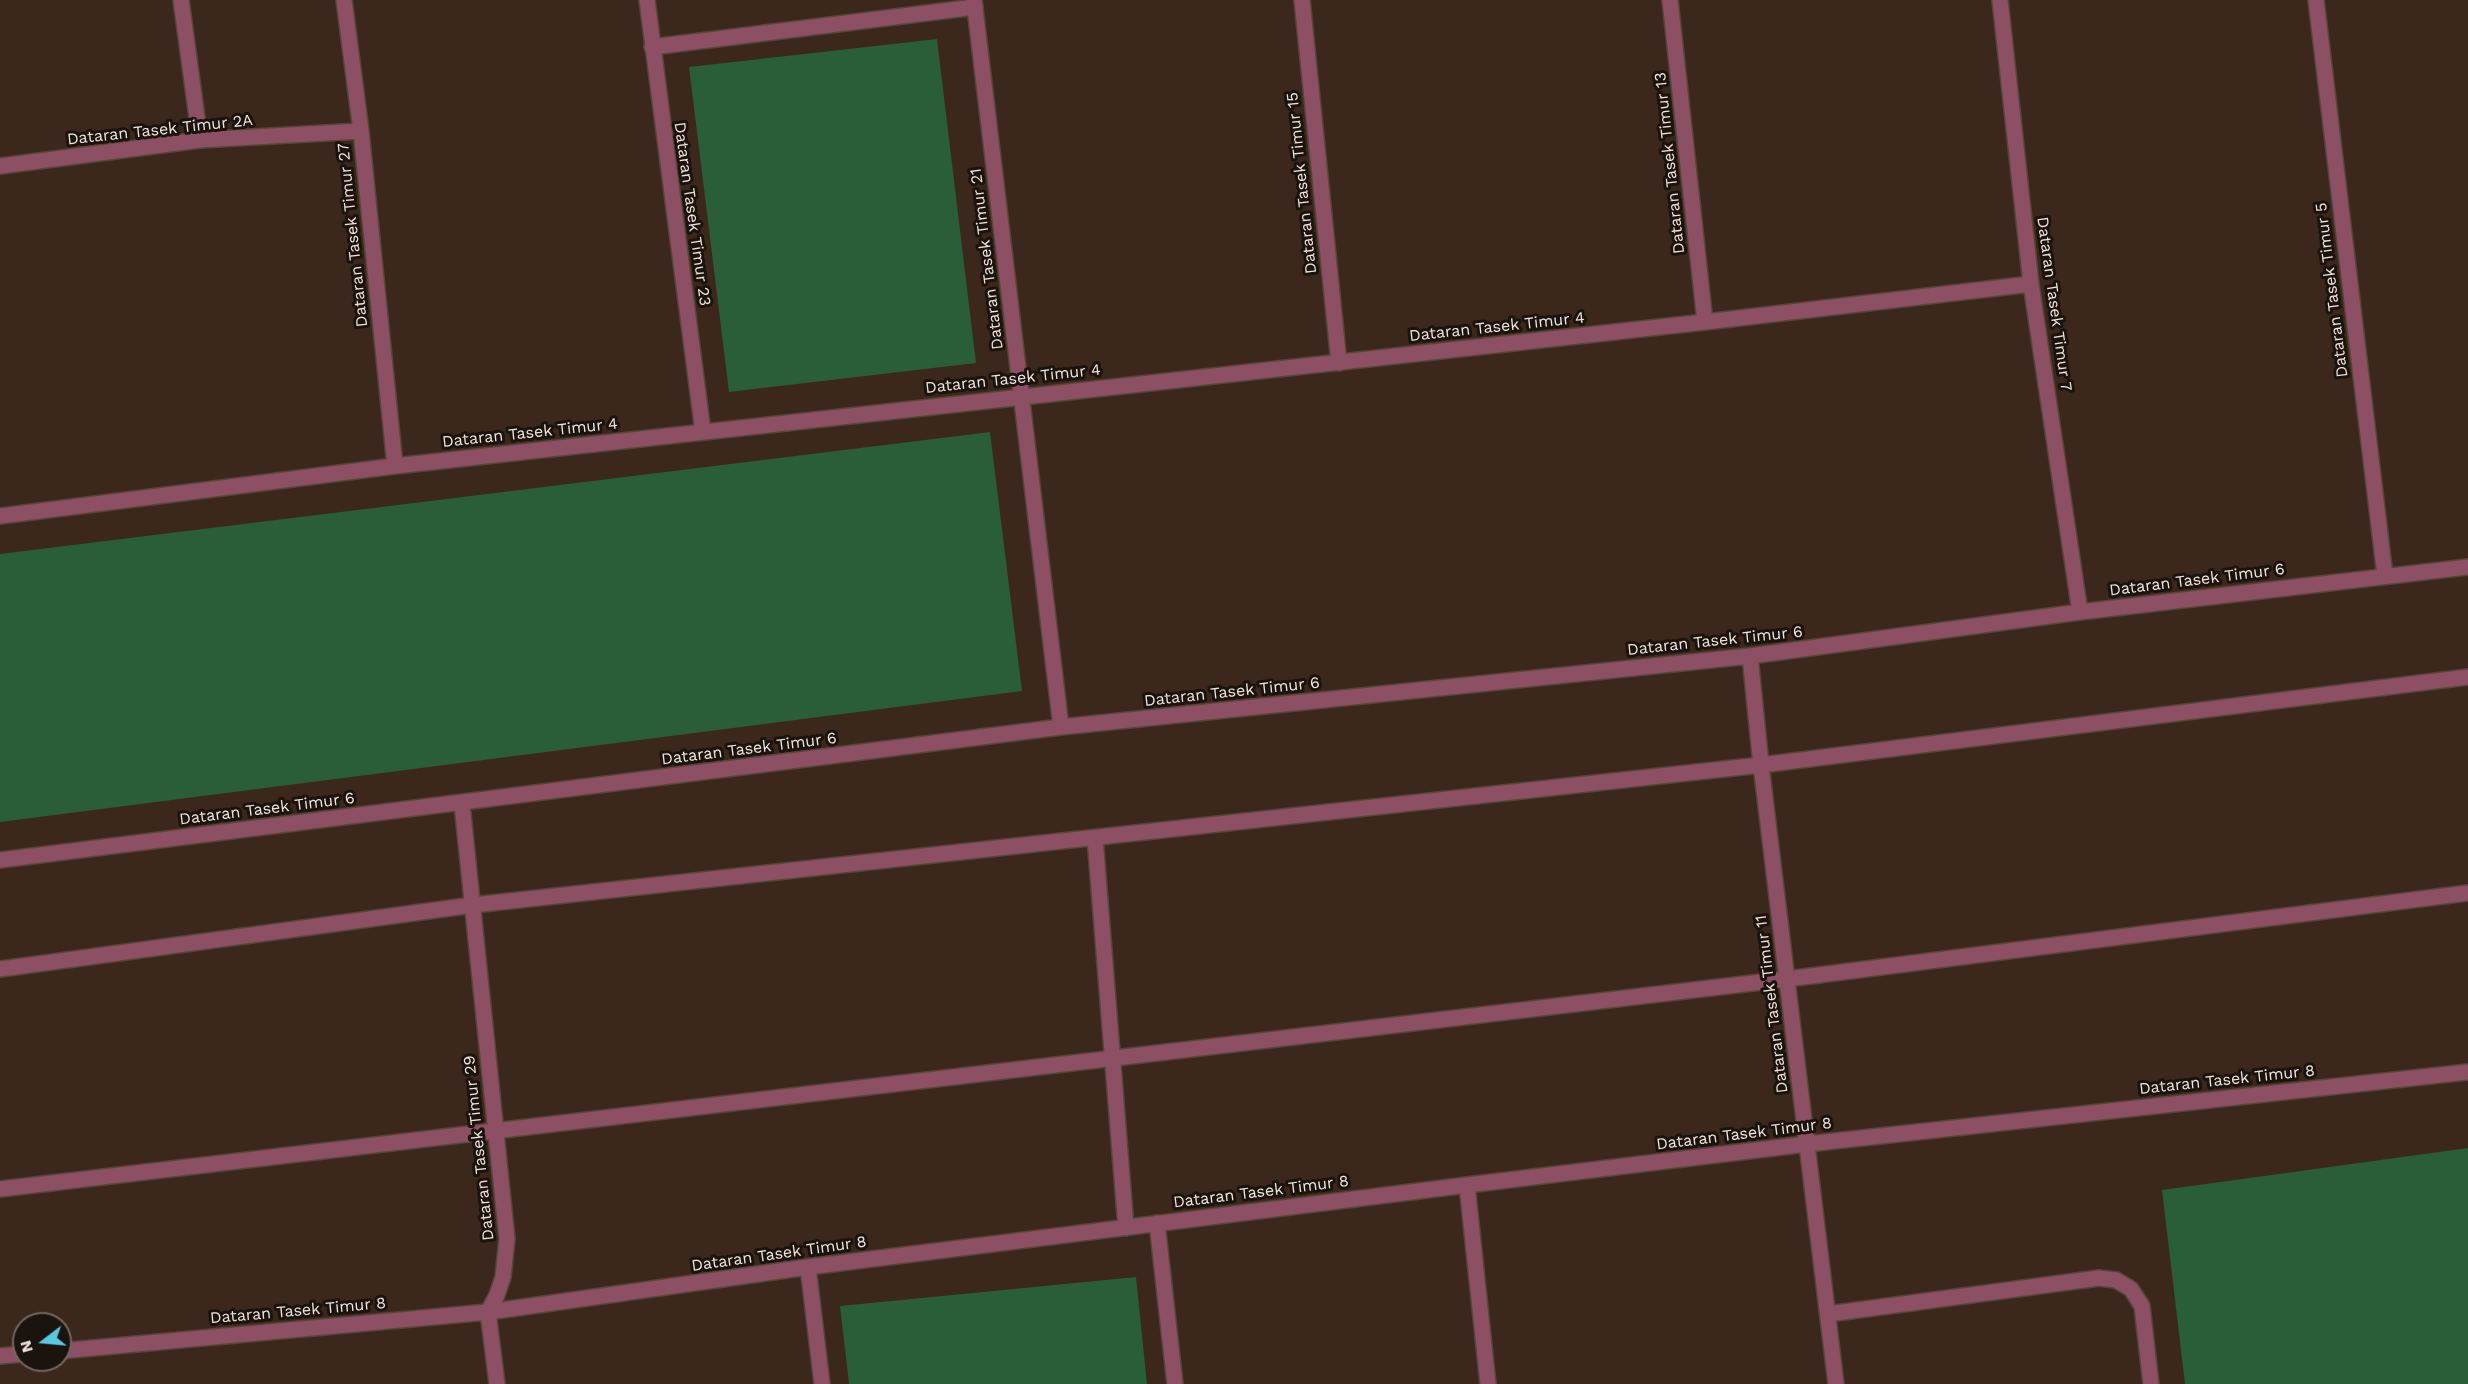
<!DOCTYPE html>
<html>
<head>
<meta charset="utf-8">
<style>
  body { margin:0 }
  #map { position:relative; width:2468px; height:1384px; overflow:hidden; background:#3b271b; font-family:"Work Sans",sans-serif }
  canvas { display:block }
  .north { position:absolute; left:12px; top:1312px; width:60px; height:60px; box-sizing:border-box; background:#1b130d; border:2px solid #716760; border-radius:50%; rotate:254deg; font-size:16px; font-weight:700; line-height:24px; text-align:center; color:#f1e4dc }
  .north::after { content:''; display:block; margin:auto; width:21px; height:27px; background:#59c8e5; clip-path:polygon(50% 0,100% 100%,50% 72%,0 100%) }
</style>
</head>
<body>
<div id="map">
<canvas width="2468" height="1384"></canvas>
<div class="north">N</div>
</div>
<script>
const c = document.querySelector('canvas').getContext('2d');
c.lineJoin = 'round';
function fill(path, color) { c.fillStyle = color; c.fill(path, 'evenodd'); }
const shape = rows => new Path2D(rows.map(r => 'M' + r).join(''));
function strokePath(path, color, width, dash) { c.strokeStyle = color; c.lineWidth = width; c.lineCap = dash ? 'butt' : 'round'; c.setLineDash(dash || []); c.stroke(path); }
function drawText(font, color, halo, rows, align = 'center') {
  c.font = font + ' "Work Sans",sans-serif'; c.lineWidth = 6; c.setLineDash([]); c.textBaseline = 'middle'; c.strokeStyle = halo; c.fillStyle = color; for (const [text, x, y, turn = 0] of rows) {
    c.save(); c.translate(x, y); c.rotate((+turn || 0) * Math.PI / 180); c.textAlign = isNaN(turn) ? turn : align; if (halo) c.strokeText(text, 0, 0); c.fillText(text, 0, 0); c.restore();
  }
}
fill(shape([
  [937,39,976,363,729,392,689,67],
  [990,432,1022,691,0,822,0,554],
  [2468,1148,2468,1384,2185,1384,2162,1190],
  [1136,1277,1147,1384,849,1384,840,1306]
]), '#2a5d39');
const service = shape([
  [652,47,975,7],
  [0,1189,1787,979,2468,893],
  [1828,1314,2099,1278,2116,1280]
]);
const minor = shape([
  [181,0,200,140],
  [344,0,361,131,395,466],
  [647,0,703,432],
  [974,0,1061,727],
  [1302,0,1339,363],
  [1670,0,1705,322],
  [2000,0,2031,284,2080,612],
  [2316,0,2385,576],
  [0,166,200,140,361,131],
  [0,516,395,466,1705,322,2031,284],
  [1750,656,1761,765,1836,1384],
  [462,804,507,1239,503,1277,497,1295,488,1312,497,1384],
  [1095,838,1126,1228],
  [0,860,1061,727,1750,656,2080,612,2468,567],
  [0,969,473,905,1761,765,2468,677],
  [1467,1185,1488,1384],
  [1157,1223,1175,1384],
  [808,1267,822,1384],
  [2116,1280,2131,1289,2142,1306,2151,1384],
  [60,1351,488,1312,808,1267,1467,1185,1807,1144,2468,1072],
  [0,1356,24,1354]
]);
strokePath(service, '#58453a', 18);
strokePath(minor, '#58453a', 18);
strokePath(service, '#8c4f63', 15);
strokePath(minor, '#8c4f63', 15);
drawText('16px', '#f1e4dc', '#1b130d', [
  ["Dataran Tasek Timur 2A",160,130,-6],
  ["Dataran Tasek Timur 13",1670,163,-96],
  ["Dataran Tasek Timur 15",1302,183,-96],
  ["Dataran Tasek Timur 23",692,214,82],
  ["Dataran Tasek Timur 27",353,235,-96],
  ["Dataran Tasek Timur 21",987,259,-97],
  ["Dataran Tasek Timur 5",2332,290,-97],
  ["Dataran Tasek Timur 7",2054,304,82],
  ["Dataran Tasek Timur 4",1497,327,-6],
  ["Dataran Tasek Timur 4",1013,379,-6],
  ["Dataran Tasek Timur 4",530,433,-6],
  ["Dataran Tasek Timur 6",2197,580,-7],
  ["Dataran Tasek Timur 6",1715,641,-6],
  ["Dataran Tasek Timur 6",1232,692,-6],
  ["Dataran Tasek Timur 6",749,749,-7],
  ["Dataran Tasek Timur 6",267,809,-7],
  ["Dataran Tasek Timur 11",1772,1004,-97],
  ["Dataran Tasek Timur 8",2227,1080,-6],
  ["Dataran Tasek Timur 8",1744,1134,-7],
  ["Dataran Tasek Timur 29",479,1148,-96],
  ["Dataran Tasek Timur 8",1261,1192,-7],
  ["Dataran Tasek Timur 8",779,1254,-8],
  ["Dataran Tasek Timur 8",298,1311,-5]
]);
</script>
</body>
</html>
